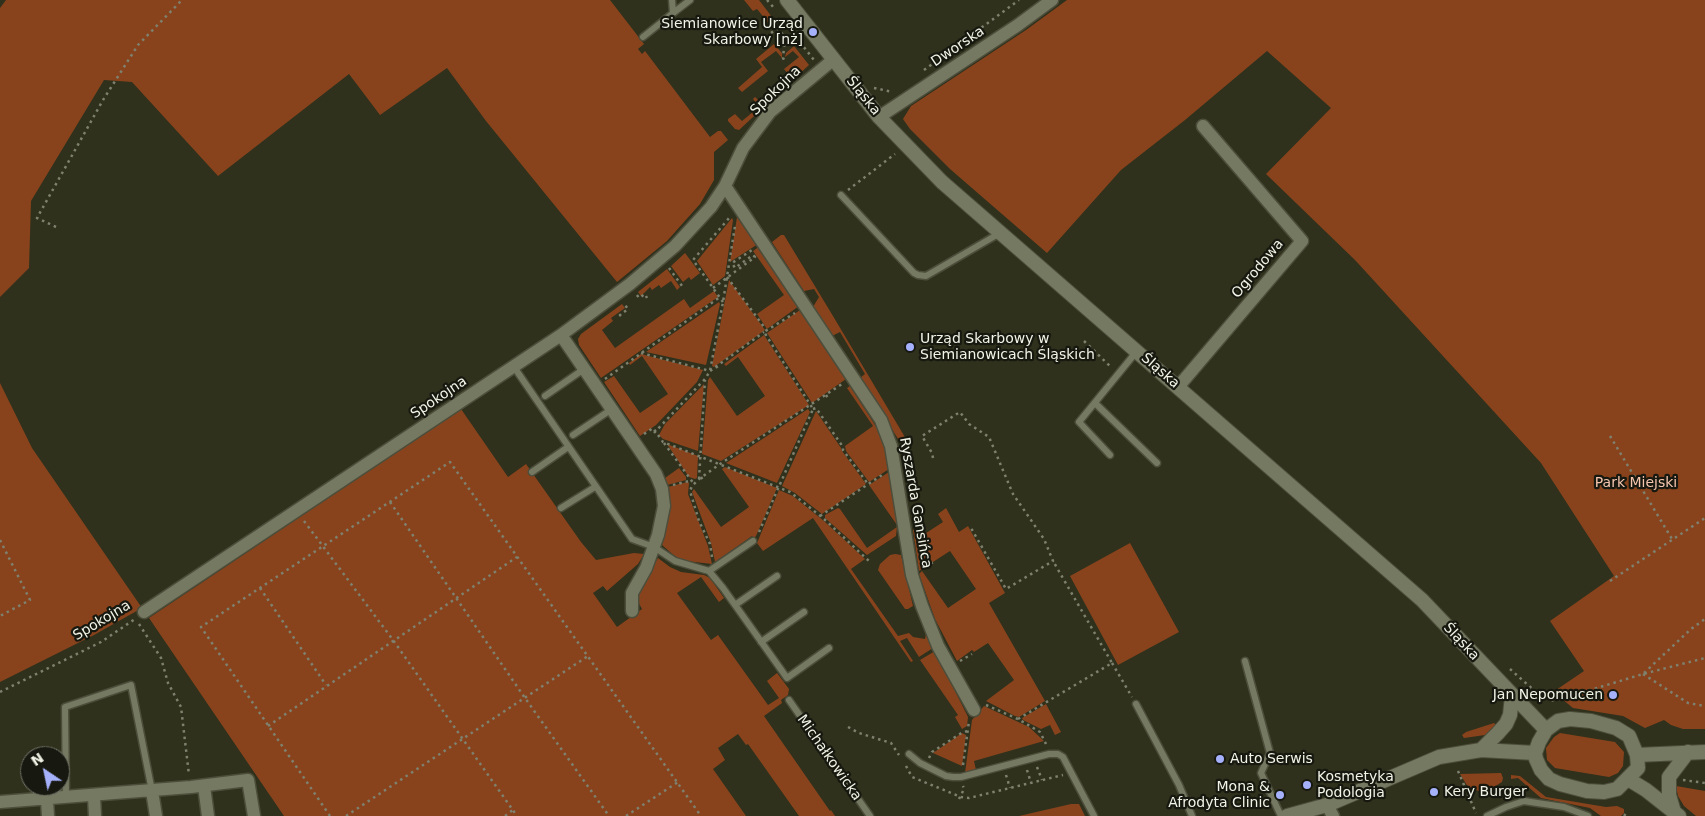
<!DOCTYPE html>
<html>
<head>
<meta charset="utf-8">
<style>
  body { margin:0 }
  #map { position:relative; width:1705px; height:816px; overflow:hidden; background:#2f311c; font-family:"DejaVu Sans",sans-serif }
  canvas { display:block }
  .north { position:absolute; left:20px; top:746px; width:50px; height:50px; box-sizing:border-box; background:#17180f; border:1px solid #6f7065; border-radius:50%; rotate:326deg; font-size:14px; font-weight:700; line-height:20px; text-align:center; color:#f2f4e7 }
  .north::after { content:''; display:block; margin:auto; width:18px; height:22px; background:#a6b1fc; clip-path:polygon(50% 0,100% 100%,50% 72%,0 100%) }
</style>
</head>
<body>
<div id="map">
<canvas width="1705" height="816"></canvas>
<div class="north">N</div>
</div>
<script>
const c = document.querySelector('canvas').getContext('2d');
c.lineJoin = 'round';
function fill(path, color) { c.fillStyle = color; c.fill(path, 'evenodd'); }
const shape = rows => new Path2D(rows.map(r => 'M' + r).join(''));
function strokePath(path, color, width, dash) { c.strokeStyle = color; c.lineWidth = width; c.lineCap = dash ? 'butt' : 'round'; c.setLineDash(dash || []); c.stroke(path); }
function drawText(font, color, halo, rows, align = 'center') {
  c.font = font + ' "DejaVu Sans",sans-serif'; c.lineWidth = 4.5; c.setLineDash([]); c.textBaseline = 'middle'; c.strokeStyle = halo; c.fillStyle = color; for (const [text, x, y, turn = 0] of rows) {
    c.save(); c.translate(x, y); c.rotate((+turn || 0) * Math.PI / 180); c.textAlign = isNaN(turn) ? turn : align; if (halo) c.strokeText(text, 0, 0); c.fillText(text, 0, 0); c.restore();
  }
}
fill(shape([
  [6,0,610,0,644,44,638,49,642,54,645,51,710,137,718,131,721,131,728,140,714,152,714,180,700,204,667,241,617,282,486,121,447,68,380,115,349,74,218,176,132,82,104,80,31,201,29,268,0,297,0,8],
  [744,0,759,0,775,21,770,25,757,9,753,11],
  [1067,0,1705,0,1705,729,1683,729,1671,725,1664,720,1645,728,1623,716,1573,708,1562,699,1556,690,1584,671,1550,621,1614,576,1541,463,1355,260,1266,174,1331,108,1267,51,1185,120,1121,170,1047,253,950,169,910,129,903,119,911,106,1026,30],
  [774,44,782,53,782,58,776,51,761,62,768,71,742,92,738,88,762,67,756,59],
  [794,46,809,65,739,130,735,129,728,121,728,119,735,114,742,121,759,107,753,99,755,97,763,104,792,79,784,69,799,57,793,51,785,57,786,53],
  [737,217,758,244,730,262],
  [732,218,733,220,725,276,713,285,697,261],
  [781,235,784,235,833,316,909,444,903,446,900,442,860,378,865,374,840,332,832,336,813,307,819,297,814,289,804,291,772,242],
  [760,246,799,306,767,329,757,314,784,295,753,251],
  [685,253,700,273,691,280,689,277,683,282,671,266],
  [667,269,680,287,677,290,671,281,661,288,659,285,652,290,650,287,641,296,638,292],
  [729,280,765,330,714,367,712,366],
  [714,291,718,297,601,378,579,345,578,339,581,334,622,304,625,308,611,318,613,321,602,330,615,348,684,299,690,308],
  [719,302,720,304,706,365,646,352],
  [800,310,846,379,812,403,767,333],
  [764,335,809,405,721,461,702,454,708,380,710,377,737,416,765,396,738,357,726,366,724,364],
  [641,354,703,370,697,382,656,425,640,436,604,382,614,376,640,413,668,394,642,356,630,365,629,363],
  [0,383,32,448,142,608,94,635,0,682],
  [704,384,698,451,663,439,659,435,665,424],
  [850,386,882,436,889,469,869,482,846,451,845,446,873,426,847,388],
  [461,409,508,477,526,464,581,542,596,560,634,553,644,554,638,564,607,591,603,586,593,593,617,627,642,609,636,598,649,572,658,558,670,567,681,572,704,575,710,578,724,598,719,602,701,577,677,593,711,640,718,635,768,705,779,698,767,681,777,673,789,689,788,695,781,700,782,703,764,716,830,811,831,810,835,816,799,816,748,744,746,745,738,734,718,748,725,760,713,769,746,816,284,816,149,618],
  [808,409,810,412,777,483,726,463],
  [816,411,841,448,842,451,866,484,822,514,795,493,782,486],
  [667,444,698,456,697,478,695,479,689,477],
  [725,467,777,488,756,536,754,538,752,536,715,562,711,543,692,492,694,489,721,527,749,507,722,469],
  [679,468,686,477,686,480,667,485,665,478],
  [889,472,897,525,869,485],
  [687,482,689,483,688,494,708,546,712,564,686,561,677,558,662,545,667,525,668,487],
  [779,490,793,496,824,521,865,559,851,569,898,636,909,633,913,637,925,639,926,634,933,648,919,657,907,638,900,641,913,661,911,662,813,518,763,551,757,543],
  [838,508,840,509,867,548,897,527,896,536,867,555,825,518,825,515],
  [946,508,959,532,968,526,1005,593,989,603,1045,701,1019,717,1015,716,986,701,1014,680,988,643,974,652,972,650,957,661,935,619,919,574,922,571,948,608,976,589,950,551,919,571,913,530,915,529,920,537,943,522,938,514],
  [1130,543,1179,632,1118,665,1070,576],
  [895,554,901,555,913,606,908,609,905,609,878,570,880,564,890,555],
  [935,651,968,717,967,726,962,729,955,717,958,715,920,660],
  [1046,704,1061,732,1055,735,1050,725,1041,729,1023,720,1022,718],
  [984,706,1029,727,1044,741,974,761,976,770,965,773,972,720],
  [1494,723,1497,726,1485,735,1464,738,1462,735,1466,732],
  [962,733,966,735,962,766,933,753],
  [1560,733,1615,742,1624,752,1623,766,1618,773,1609,777,1555,768,1547,760,1546,748,1554,737],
  [1501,773,1503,778,1502,782,1484,793,1468,787,1460,774],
  [1511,775,1520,776,1546,797,1606,807,1617,806,1624,809,1624,813,1621,816,1601,816,1590,808,1541,798,1518,778,1511,779],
  [1676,786,1705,791,1705,816,1696,816,1684,806,1678,796],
  [1071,804,1079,804,1085,816,1019,816]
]), '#89431c');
const service = shape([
  [673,13,690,0],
  [643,37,673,13,672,0],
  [841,195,914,273,918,275,926,276,1000,233],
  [514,367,632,539,654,547,675,561,709,571,723,588,787,678,829,648],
  [545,396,584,369],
  [1095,403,1157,463],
  [573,435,612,409],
  [1110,455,1079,422,1137,351],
  [532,472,568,447],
  [561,508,595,487],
  [709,571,753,541],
  [735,605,777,576],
  [761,642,804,612],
  [1245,661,1270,753,1261,773,1281,816],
  [789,700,870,816],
  [1136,704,1179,785,1192,816],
  [909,754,920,763,946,776,953,777,961,777,1049,754,1058,754,1063,757,1094,816],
  [66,798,65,707,131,685,152,791],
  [1487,816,1506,807,1524,801,1564,807,1588,816]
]);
const minor = shape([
  [879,117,1018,25,1052,0],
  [725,186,881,420,891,446,912,575,922,606,938,646,974,710],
  [561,335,656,474,662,489,664,506,658,535,646,568,632,593,632,611],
  [1178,387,1302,241,1203,126],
  [144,612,561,335,630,284,675,246,711,207,725,186,743,148,770,112,834,59],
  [204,786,208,816],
  [152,791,156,816],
  [94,796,95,816],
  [47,800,48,816],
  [0,802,191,787,248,780,254,816],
  [1327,805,1333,816]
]);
const tertiary = shape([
  [1481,750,1498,733,1506,724,1510,715,1512,696],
  [1637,755,1705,752],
  [1674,812,1669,795,1669,777,1688,752],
  [1287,816,1327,805,1439,757,1481,750,1535,753]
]);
const secondary = shape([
  [787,0,879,117,942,182,1422,600,1546,730],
  [1570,719,1591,721,1616,728,1629,736,1637,755,1638,768,1617,789,1604,792,1587,791,1560,784,1549,779,1541,770,1536,759,1535,753,1539,742,1546,730,1558,721,1570,719],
  [1628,779,1646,790,1679,816]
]);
strokePath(service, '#4c4e3b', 9);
strokePath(minor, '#4c4e3b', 15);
strokePath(tertiary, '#4c4e3b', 16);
strokePath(secondary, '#4c4e3b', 16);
strokePath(shape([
  [767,0,774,8],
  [777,28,785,37,783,58,786,63],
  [771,33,785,22],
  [796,37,814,60],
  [924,70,1019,0],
  [874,88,893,92],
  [848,190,895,154],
  [56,227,37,218,103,100,138,45,182,0],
  [669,268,682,286],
  [727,277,767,331],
  [713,288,755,257,753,255,735,268,732,263,752,250],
  [637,295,639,298,645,294,647,298],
  [723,302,693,260,730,217],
  [621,316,620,315,628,309,625,305],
  [1084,341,1112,368],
  [641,353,710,371,764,332],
  [716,366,719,370],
  [605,379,720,297],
  [826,395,829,400],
  [813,409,816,408,843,447,843,450,868,484],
  [654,433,705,379,710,371,723,302,735,226],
  [644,434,653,428,663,442,790,492,823,518,870,562],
  [1610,436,1672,539],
  [664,443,694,484],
  [933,458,932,453,922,436,960,412,969,424,989,437,1013,494,1044,539,1053,561,1006,589,971,528],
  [701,477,704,482],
  [699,479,705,380],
  [673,485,689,481],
  [390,502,525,698,609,816],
  [820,516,882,475],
  [304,521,393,640,517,816],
  [759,532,813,409,764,332,795,313],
  [0,540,30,600,0,616],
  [712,557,710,544,699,521,690,491,692,486,699,479,720,464,842,384],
  [925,567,935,561],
  [1610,581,1705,518],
  [260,588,326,685],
  [139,624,161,658,168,683,181,707,189,775],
  [960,661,972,654],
  [1112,663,1132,697],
  [1510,669,1537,693,1554,701,1643,674,1705,658],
  [1644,673,1691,629,1705,619],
  [1643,674,1688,703,1705,706],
  [0,692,101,642,135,619],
  [986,705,1018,719,1040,732,1046,744],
  [1018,719,1112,663,1053,561],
  [268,726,517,557],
  [848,727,859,733,891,743,899,755],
  [929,758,932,752,963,732,968,731],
  [963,765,969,721],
  [906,766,912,777,961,797,969,798,1063,775],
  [1037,767,1042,780],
  [1027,770,1031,783],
  [1458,771,1476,813],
  [1006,775,1010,788],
  [1683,780,1705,783],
  [959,799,964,789,963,786],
  [330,816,201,627,450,462,701,816],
  [346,816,588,656],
  [505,816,513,810],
  [626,816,678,782],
  [1624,816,1628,811]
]), '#7f816f', 2.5, [2.5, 4]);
strokePath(service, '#767961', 6);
strokePath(minor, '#767961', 12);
strokePath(tertiary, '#767961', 14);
strokePath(secondary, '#767961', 14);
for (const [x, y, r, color] of [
  [813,32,5,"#a6b1fc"],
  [910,347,5,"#a6b1fc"],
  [1613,695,5,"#a6b1fc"],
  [1220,759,5,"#a6b1fc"],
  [1307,785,5,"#a6b1fc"],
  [1434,792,5,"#a6b1fc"],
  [1280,795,5,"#a6b1fc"]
]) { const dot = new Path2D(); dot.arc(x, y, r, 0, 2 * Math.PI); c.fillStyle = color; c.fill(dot); strokePath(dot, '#17180f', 2); }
drawText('14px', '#f2f4e7', '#17180f', [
  ["Siemianowice Urząd",803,24,"right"],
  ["Skarbowy [nż]",803,40,"right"],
  ["Urząd Skarbowy w",920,339],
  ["Siemianowicach Śląskich",920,355],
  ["Jan Nepomucen",1603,695,"right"],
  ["Auto Serwis",1230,759],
  ["Kosmetyka",1317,777],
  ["Podologia",1317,793],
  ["Mona &",1270,787,"right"],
  ["Afrodyta Clinic",1270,803,"right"],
  ["Kery Burger",1444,792]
], 'left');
drawText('14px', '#f2f4e7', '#17180f', [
  ["Dworska",958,47,-34],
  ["Spokojna",776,91,-44],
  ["Śląska",863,96,51],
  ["Ogrodowa",1258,269,-50],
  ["Śląska",1160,371,41],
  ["Spokojna",439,398,-34],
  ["Ryszarda Gansińca",915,503,80],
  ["Spokojna",102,621,-31],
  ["Śląska",1461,642,47],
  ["Michałkowicka",829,758,55]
]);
drawText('14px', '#f6c6af', '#17180f', [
  ["Park Miejski",1636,483]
]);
</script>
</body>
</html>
